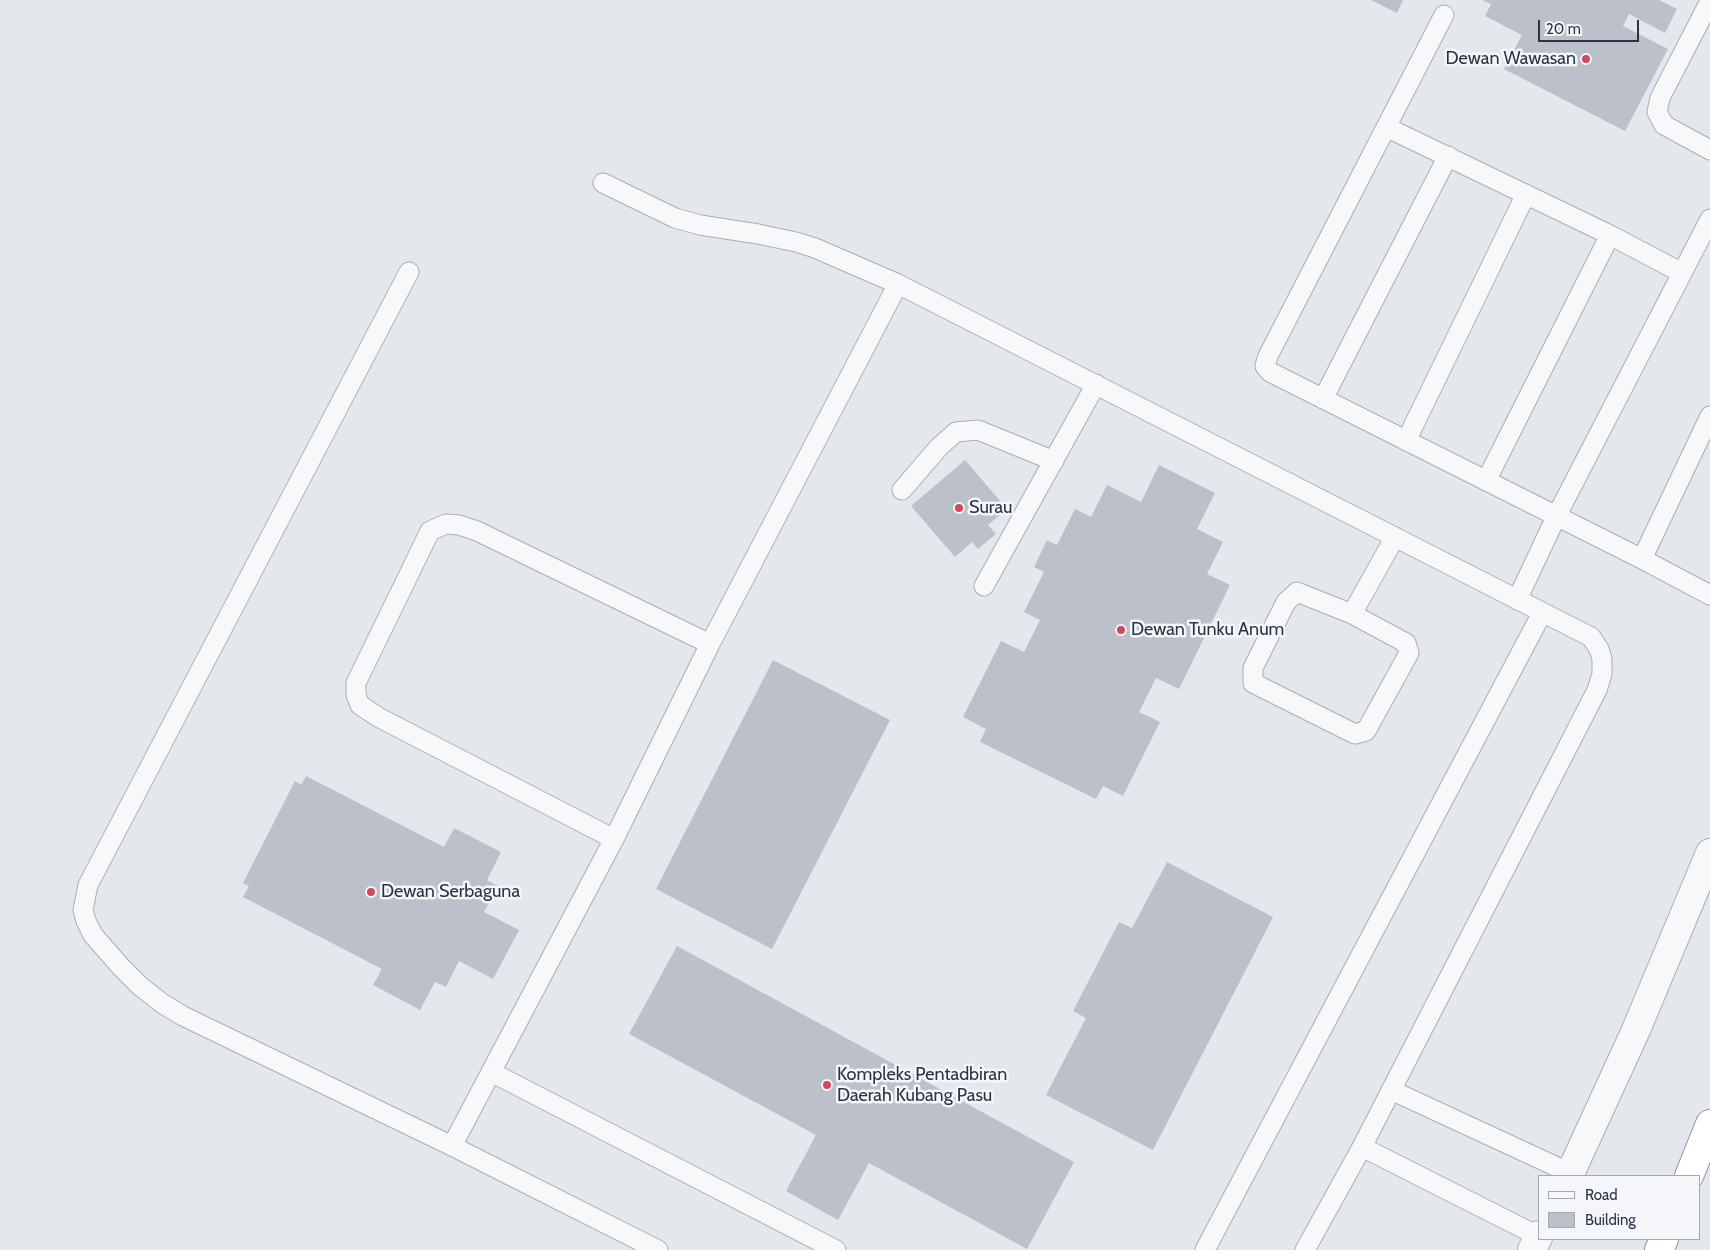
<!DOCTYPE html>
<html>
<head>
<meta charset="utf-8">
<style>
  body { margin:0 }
  #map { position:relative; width:1710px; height:1250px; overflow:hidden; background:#e4e7ec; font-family:Cabin,sans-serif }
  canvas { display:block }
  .legend { position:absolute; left:1538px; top:1175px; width:162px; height:65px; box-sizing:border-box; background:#f4f6f9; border:1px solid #a4a8b1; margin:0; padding:6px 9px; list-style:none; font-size:15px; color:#2b3445 }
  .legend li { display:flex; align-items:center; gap:10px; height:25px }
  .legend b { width:25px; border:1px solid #a4a8b1 }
  .scale { position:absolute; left:1538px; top:20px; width:101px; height:22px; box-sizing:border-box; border:2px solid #2b3445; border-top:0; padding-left:6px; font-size:15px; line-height:18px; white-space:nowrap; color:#2b3445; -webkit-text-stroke:4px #f4f6f9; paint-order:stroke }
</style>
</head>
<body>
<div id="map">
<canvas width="1710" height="1250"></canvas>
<ul class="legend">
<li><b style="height:6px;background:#f7f8fa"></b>Road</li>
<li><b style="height:14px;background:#bbc0ca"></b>Building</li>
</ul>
<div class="scale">20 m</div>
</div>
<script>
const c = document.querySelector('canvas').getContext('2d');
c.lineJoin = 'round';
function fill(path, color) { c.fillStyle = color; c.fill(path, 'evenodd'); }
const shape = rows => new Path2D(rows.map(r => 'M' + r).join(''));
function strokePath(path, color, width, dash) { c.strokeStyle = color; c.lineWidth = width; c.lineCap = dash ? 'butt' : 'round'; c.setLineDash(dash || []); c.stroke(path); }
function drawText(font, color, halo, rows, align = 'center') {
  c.font = font + ' Cabin,sans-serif'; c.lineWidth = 5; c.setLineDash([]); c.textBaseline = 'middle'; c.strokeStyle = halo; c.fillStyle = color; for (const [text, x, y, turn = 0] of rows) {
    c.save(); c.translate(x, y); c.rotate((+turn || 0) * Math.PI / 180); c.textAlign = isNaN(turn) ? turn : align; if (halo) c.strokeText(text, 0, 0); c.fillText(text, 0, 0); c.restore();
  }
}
fill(shape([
  [1371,0,1403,0,1397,13],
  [1482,0,1659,0,1677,9,1665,33,1629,14,1623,26,1668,49,1625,131,1504,69,1522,35,1485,16,1491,4],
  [965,460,1007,509,988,525,996,534,978,549,972,542,955,557,911,506],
  [1159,465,1215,493,1197,529,1223,542,1207,574,1230,585,1179,689,1156,678,1139,712,1160,722,1123,796,1103,786,1096,799,980,742,986,729,963,717,1001,641,1024,652,1040,620,1024,612,1044,572,1034,567,1047,540,1057,545,1075,509,1091,517,1107,485,1141,502],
  [773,660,890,720,772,949,656,889],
  [306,776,444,847,454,828,501,852,487,880,498,886,484,912,519,930,493,979,459,961,446,987,435,982,420,1010,373,985,382,969,243,897,249,886,243,883,295,781,301,785],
  [1167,862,1273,917,1153,1150,1046,1095,1086,1018,1073,1011,1119,922,1132,928],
  [677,946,1074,1162,1027,1249,869,1163,838,1220,786,1191,816,1135,629,1034]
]), '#bbc0ca');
const lane = shape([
  [1710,1,1660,98,1657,112,1664,125,1710,150],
  [1444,15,1268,356,1265,366,1270,372,1642,559,1710,595],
  [1386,127,1610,235,1682,273],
  [603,183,675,218,700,225,758,234,796,242,815,248,898,284,1591,637,1599,649,1602,659,1602,674,1597,690,1362,1147,1305,1250],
  [409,272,88,885,83,910,86,921,93,935,121,967,140,986,163,1004,183,1016,452,1146,658,1250],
  [1323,399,1448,156],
  [1406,441,1526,194],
  [1486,481,1610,235],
  [902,490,939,447,956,432,978,430,1054,461],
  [1642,559,1710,416],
  [984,586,1096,384],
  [1297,592,1352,614,1406,643,1409,653,1366,731,1355,734,1253,683,1253,668,1286,602,1297,592],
  [1517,600,1556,517,1710,219],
  [1352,614,1395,537],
  [614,839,378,717,360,705,356,695,356,683,430,531,446,524,459,525,477,531,710,644],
  [491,1072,836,1250],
  [1391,1090,1570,1173],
  [452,1146,614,839,710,644,898,284],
  [1362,1147,1538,1236],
  [1205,1250,1542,613]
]);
const street = shape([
  [1569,1176,1636,1030,1710,853],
  [1532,1250,1539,1235]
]);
const highway = shape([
  [1689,1176,1710,1124],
  [1659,1250,1664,1239]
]);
strokePath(lane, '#a9aeb7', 21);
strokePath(street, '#a9aeb7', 30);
strokePath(highway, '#8b94a3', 30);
strokePath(lane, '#f7f8fa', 19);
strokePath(street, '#f7f8fa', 28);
strokePath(highway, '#fff', 28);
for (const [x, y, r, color] of [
  [1586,59,5,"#d1495b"],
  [959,508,5,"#d1495b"],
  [1121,630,5,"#d1495b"],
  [371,892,5,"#d1495b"],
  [827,1085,5,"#d1495b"]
]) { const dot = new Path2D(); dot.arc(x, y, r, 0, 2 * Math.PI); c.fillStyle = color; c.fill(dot); strokePath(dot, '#f4f6f9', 2); }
drawText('18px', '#2b3445', '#f4f6f9', [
  ["Dewan Wawasan",1576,59,"right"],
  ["Surau",969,508],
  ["Dewan Tunku Anum",1131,630],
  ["Dewan Serbaguna",381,892],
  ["Kompleks Pentadbiran",837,1075],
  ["Daerah Kubang Pasu",837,1096]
], 'left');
</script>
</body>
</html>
